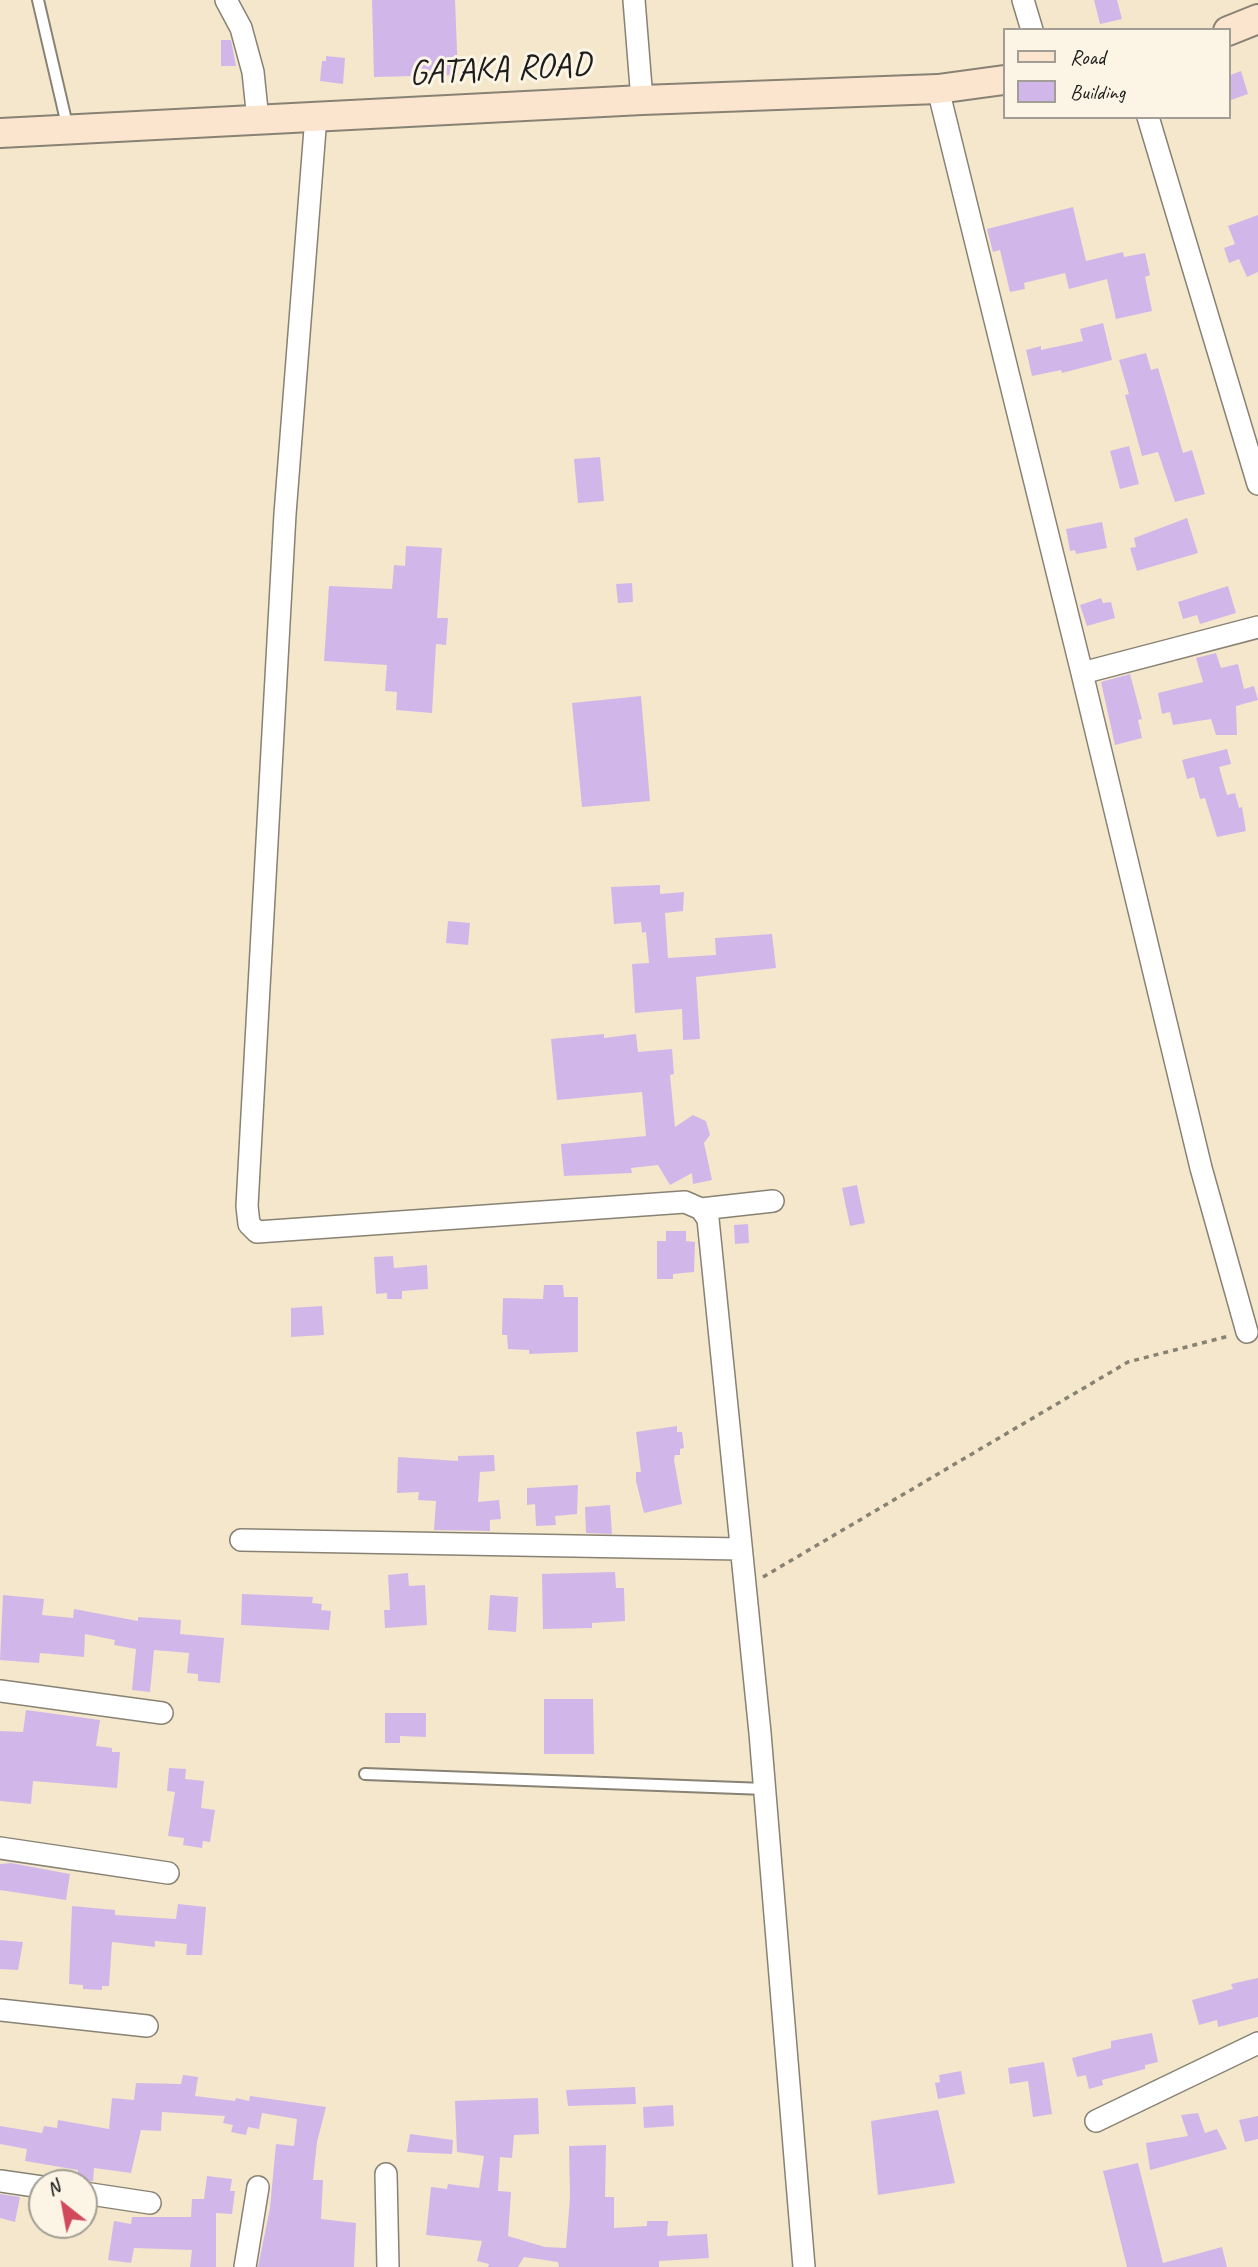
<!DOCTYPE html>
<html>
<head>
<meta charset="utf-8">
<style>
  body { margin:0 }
  #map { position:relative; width:1258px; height:2267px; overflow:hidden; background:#f4e7cc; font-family:Caveat,sans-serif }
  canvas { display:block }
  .legend { position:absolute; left:1003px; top:28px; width:228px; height:91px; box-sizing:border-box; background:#fcf5e5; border:2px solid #a29e95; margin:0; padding:9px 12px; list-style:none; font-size:21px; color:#1c1c1c }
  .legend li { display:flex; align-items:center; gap:14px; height:35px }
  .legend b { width:35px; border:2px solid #a29e95 }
  .north { position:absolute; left:28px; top:2169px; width:70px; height:70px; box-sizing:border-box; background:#fcf5e5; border:2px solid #a29e95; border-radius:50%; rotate:329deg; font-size:19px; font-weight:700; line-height:28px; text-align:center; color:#1c1c1c }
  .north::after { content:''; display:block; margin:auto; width:24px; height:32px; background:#d1495b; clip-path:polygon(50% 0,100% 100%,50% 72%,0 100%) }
</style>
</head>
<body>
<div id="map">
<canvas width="1258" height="2267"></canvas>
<ul class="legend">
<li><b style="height:9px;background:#fbe5cf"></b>Road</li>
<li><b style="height:19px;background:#d1b7e9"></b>Building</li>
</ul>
<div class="north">N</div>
</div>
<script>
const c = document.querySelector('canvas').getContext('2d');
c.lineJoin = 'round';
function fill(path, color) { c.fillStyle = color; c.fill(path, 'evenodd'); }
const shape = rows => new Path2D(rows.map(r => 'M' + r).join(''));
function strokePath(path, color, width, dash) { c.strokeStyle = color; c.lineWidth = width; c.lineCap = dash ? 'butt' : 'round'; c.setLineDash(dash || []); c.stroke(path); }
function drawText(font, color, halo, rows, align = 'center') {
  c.font = font + ' Caveat,sans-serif'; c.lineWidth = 6; c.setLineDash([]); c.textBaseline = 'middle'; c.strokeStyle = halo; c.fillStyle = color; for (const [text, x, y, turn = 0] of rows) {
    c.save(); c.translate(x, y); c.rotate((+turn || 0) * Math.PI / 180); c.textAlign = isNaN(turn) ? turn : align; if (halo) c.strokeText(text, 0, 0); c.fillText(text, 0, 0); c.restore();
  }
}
fill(shape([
  [372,0,455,0,458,75,374,77],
  [1094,0,1117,0,1122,19,1100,24],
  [221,40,231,40,236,66,221,66],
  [326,56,345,58,343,84,320,81,322,61,326,61],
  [1241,71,1248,94,1228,101,1228,76],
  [1073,207,1086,261,1123,252,1124,257,1145,253,1150,275,1145,277,1152,311,1116,319,1107,279,1069,289,1065,273,1024,283,1025,289,1010,292,1000,250,993,252,987,229],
  [1258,215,1258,272,1247,277,1239,259,1229,263,1224,248,1235,244,1228,226],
  [1103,323,1112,360,1062,373,1061,370,1032,376,1026,350,1041,346,1041,350,1083,341,1080,329],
  [1146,353,1151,370,1158,368,1183,453,1192,450,1205,494,1175,502,1158,452,1142,456,1125,395,1129,394,1119,360],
  [1129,446,1139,484,1120,489,1110,451],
  [600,457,604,501,578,503,574,459],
  [1187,518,1198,553,1137,571,1130,548,1136,547,1134,538],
  [1102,522,1107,548,1076,554,1075,550,1070,551,1066,529],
  [406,546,442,548,437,618,448,618,446,645,436,644,432,713,396,710,397,692,385,691,387,665,324,661,329,586,392,589,394,565,405,566],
  [632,583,633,602,618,603,616,584],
  [1228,586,1236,613,1200,624,1197,615,1183,619,1178,602],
  [1101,598,1103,603,1111,602,1115,618,1087,626,1080,605],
  [1216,653,1221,668,1238,664,1244,689,1254,686,1258,700,1236,706,1237,735,1216,735,1211,719,1173,725,1170,712,1162,714,1158,693,1203,682,1196,658],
  [1130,674,1142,719,1138,720,1142,738,1115,745,1101,682],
  [641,696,650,801,582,807,572,703],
  [1227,749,1231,764,1219,767,1227,795,1235,793,1239,808,1242,807,1246,831,1217,837,1205,798,1200,799,1194,777,1187,779,1182,760],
  [660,885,660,894,684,892,683,911,665,913,668,958,716,955,715,938,772,934,776,968,696,977,700,1039,683,1040,682,1009,635,1013,632,964,649,963,646,932,642,933,641,922,614,924,611,887],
  [448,921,470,923,468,945,446,943],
  [604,1034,604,1038,636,1034,638,1052,672,1049,674,1074,670,1075,675,1127,693,1115,706,1121,710,1135,704,1143,712,1180,693,1184,692,1173,670,1185,658,1165,631,1168,632,1173,564,1176,561,1144,646,1136,642,1092,557,1100,551,1039],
  [857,1185,865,1223,850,1226,842,1188],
  [748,1224,749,1243,735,1244,734,1225],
  [666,1231,686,1231,686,1241,695,1242,694,1272,673,1274,673,1279,657,1279,657,1241,666,1241],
  [393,1256,394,1268,427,1265,428,1289,402,1291,402,1299,387,1299,387,1293,376,1294,374,1257],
  [544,1285,563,1285,564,1297,578,1297,578,1352,529,1354,529,1350,508,1349,507,1335,502,1335,503,1298,543,1299],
  [322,1306,324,1335,291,1337,291,1308],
  [677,1426,677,1432,682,1432,684,1448,680,1449,680,1455,675,1455,674,1460,682,1504,644,1513,636,1481,636,1472,641,1472,636,1432],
  [494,1455,495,1471,480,1472,478,1502,499,1500,501,1519,490,1520,490,1531,434,1530,436,1501,418,1500,419,1492,397,1493,398,1457,458,1461,458,1456],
  [578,1485,577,1514,555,1516,556,1525,536,1526,535,1504,527,1505,527,1488],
  [610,1505,612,1534,586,1533,585,1507],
  [615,1572,616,1588,624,1588,625,1621,592,1623,592,1628,543,1629,542,1574],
  [408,1573,409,1586,425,1585,427,1625,385,1628,384,1610,390,1610,388,1575],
  [242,1594,313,1597,312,1603,322,1604,321,1610,331,1611,329,1630,241,1625],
  [3,1595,44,1599,42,1615,73,1618,74,1609,138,1621,138,1617,181,1620,180,1634,224,1638,220,1683,198,1681,198,1674,187,1673,189,1653,154,1650,150,1692,132,1690,136,1649,114,1645,115,1640,85,1634,84,1657,40,1653,39,1663,0,1660],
  [490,1595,518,1597,516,1632,488,1630],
  [544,1699,593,1699,594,1754,544,1754],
  [26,1710,100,1720,96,1746,112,1748,112,1752,120,1752,117,1788,33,1781,31,1804,0,1801,0,1731,23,1732],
  [385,1713,426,1713,426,1737,400,1736,400,1743,385,1743],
  [169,1768,186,1769,185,1779,204,1781,201,1808,215,1810,210,1842,203,1841,202,1848,183,1845,184,1838,168,1836,175,1792,167,1791],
  [11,1863,70,1874,66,1900,0,1890,0,1864],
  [178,1904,206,1907,202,1955,186,1955,187,1944,155,1941,155,1947,112,1942,109,1986,102,1986,102,1990,83,1989,83,1985,69,1984,72,1906,115,1910,115,1915,176,1919],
  [0,1940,23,1942,18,1970,0,1969],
  [1258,1978,1258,2017,1218,2027,1217,2020,1199,2025,1192,2000,1233,1989,1231,1984],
  [1152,2033,1158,2062,1145,2065,1145,2069,1102,2080,1103,2085,1089,2089,1086,2075,1077,2077,1072,2058,1111,2048,1111,2041],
  [1044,2062,1052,2114,1033,2117,1028,2081,1010,2084,1008,2068],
  [961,2071,965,2094,938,2099,935,2083,940,2082,939,2075],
  [183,2075,198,2077,195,2096,235,2101,236,2098,249,2101,250,2096,326,2107,317,2142,313,2180,323,2180,321,2219,356,2223,354,2267,258,2267,270,2208,276,2144,294,2146,297,2119,262,2113,259,2129,248,2127,246,2135,231,2132,233,2125,223,2123,225,2116,162,2112,161,2131,141,2130,131,2173,94,2168,93,2181,78,2182,78,2170,25,2161,27,2149,0,2144,0,2126,42,2133,44,2126,57,2128,58,2120,109,2129,112,2098,134,2100,136,2083,181,2084],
  [635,2087,636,2104,568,2106,566,2090],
  [538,2098,539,2134,514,2135,512,2158,500,2157,498,2191,511,2192,508,2236,545,2247,566,2248,570,2198,569,2146,606,2145,605,2197,614,2197,614,2228,647,2226,647,2221,668,2221,667,2236,707,2234,709,2258,659,2261,659,2267,559,2267,558,2262,524,2257,518,2267,488,2267,489,2264,477,2261,482,2241,426,2235,431,2187,447,2189,448,2184,479,2188,484,2156,457,2152,455,2101],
  [673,2105,674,2126,644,2128,643,2107],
  [938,2110,955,2183,878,2195,871,2121],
  [1198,2113,1205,2133,1217,2129,1227,2149,1150,2170,1146,2143,1188,2136,1181,2115],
  [1258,2116,1258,2139,1245,2142,1239,2120],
  [410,2134,453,2140,452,2154,407,2152],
  [1138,2163,1163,2263,1222,2247,1227,2267,1127,2267,1103,2171],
  [207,2176,232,2179,230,2191,235,2191,232,2214,216,2213,216,2267,190,2267,192,2250,134,2248,131,2263,108,2260,114,2221,131,2224,132,2217,191,2217,192,2199,204,2199],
  [0,2194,20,2197,15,2222,0,2218]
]), '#d1b7e9');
const lane = shape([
  [38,0,68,129],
  [365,1774,765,1789]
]);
const street = shape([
  [226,0,241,28,253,72,258,120],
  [634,0,642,100],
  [1023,0,1032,30],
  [938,89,1082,673,1258,627],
  [316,116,285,514,247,1206,249,1224,257,1232,685,1202,701,1209,708,1219,760,1733,804,2267],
  [1148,117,1258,484],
  [1082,673,1201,1168,1247,1332],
  [701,1209,773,1201],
  [241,1540,740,1549],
  [0,1691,162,1713],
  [0,1848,168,1873],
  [0,2010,147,2026],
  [1096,2121,1258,2043],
  [386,2174,388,2267],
  [0,2181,42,2187],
  [84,2193,150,2203],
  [245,2267,258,2187]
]);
const secondary = shape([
  [1228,31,1258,19],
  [0,133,642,100,938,89,1004,80]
]);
strokePath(lane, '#888274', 14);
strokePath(street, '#888274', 24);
strokePath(secondary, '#888274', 32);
strokePath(shape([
  [763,1577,1128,1362,1229,1336]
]), '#888274', 3.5, [5, 5]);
strokePath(lane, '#fff', 10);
strokePath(street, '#fff', 21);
strokePath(secondary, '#fbe5cf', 28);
drawText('35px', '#1c1c1c', '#fcf5e5', [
  ["GATAKA ROAD",500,70,-3]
]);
</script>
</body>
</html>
